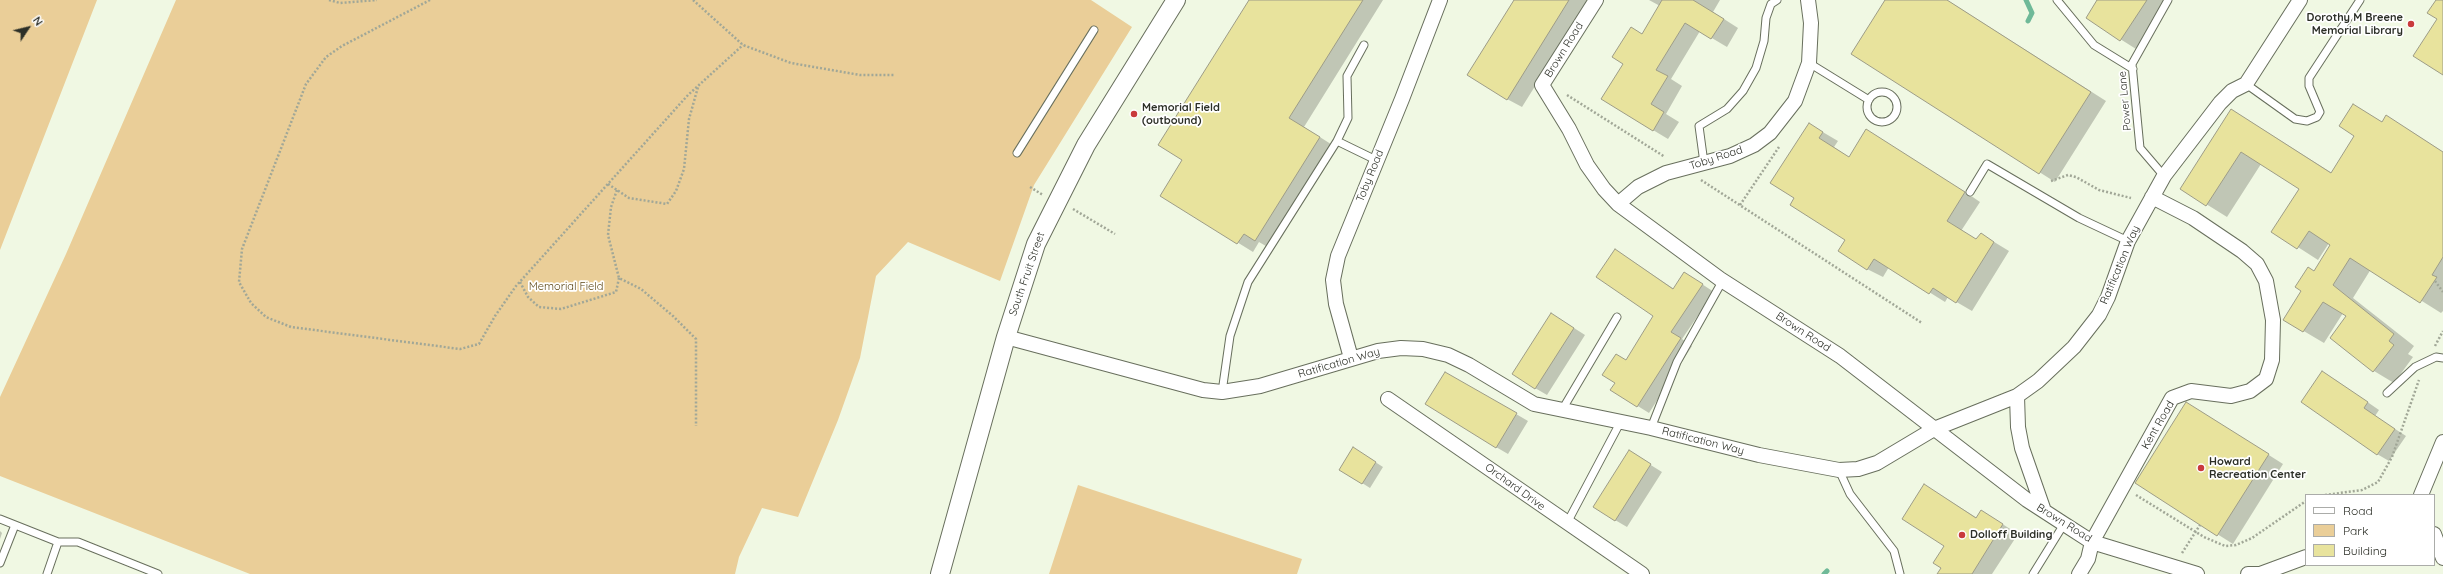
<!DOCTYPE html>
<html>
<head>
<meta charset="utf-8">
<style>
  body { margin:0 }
  #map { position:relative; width:2443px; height:574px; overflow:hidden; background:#f0f8e3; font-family:Quicksand,sans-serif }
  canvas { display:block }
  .legend { position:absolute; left:2305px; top:494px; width:130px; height:72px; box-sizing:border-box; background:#fff; border:1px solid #abaca9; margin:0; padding:5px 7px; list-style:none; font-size:12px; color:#2c2f27 }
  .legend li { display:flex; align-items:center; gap:8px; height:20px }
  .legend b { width:20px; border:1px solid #abaca9 }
  .north { position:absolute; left:8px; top:8px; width:40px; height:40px; -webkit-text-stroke:3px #fff; paint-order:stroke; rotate:55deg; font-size:11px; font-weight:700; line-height:16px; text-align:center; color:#2c2f27 }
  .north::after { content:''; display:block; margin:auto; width:14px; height:18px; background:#2c2f27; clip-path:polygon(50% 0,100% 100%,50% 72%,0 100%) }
</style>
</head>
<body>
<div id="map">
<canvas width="2443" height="574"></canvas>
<ul class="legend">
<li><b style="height:5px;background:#fff"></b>Road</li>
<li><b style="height:11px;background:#eace98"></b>Park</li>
<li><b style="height:11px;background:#e8e39d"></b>Building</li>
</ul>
<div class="north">N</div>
</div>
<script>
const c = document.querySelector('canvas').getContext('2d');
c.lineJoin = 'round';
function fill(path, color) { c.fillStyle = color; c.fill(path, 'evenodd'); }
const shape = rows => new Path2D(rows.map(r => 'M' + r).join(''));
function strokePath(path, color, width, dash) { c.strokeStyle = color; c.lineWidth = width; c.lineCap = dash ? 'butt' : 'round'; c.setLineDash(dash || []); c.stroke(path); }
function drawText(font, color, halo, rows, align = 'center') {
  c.font = font + ' Quicksand,sans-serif'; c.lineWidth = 3.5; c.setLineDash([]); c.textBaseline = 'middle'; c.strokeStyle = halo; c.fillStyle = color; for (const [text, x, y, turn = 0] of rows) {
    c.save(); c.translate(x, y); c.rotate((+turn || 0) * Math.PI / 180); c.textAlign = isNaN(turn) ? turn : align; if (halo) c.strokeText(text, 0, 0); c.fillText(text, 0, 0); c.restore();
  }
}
fill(shape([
  [0,0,97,0,0,250],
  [176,0,1091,0,1132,27,1034,185,1000,281,908,242,876,276,860,358,838,420,798,517,762,508,739,557,735,574,250,574,0,476,0,397,66,254],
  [1078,485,1302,559,1297,574,1049,574]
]), '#eace98');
fill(shape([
  [1250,0,1383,0,1304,127,1334,146,1271,249,1259,242,1253,252,1161,195,1183,160],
  [1515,0,1589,0,1522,107,1507,99],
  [1649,0,1720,0,1713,12,1738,28,1727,47,1700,31,1671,79,1682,86,1666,114,1679,122,1668,139,1653,130,1642,35,1660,6],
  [1886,0,1947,0,2106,101,2055,182,1852,53],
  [2099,0,2168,0,2136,49,2087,18],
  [2354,105,2382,122,2406,128,2443,152,2443,311,2441,313,2371,269,2353,298,2414,346,2408,354,2413,357,2394,383,2374,371,2348,316,2343,313,2324,343,2285,320,2332,245,2329,243,2318,260,2273,231,2300,189,2261,164,2227,217,2182,189,2232,110,2332,173,2356,135],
  [1809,124,1838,141,1834,147,1850,158,1964,191,1980,202,1961,231,1977,240,1981,234,2009,251,1972,311,1948,297,1945,302,1889,267,1883,277,1867,269,1847,240,1795,198],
  [1616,250,1674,289,1685,273,1714,292,1682,339,1692,346,1649,413,1612,390,1626,361,1655,316],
  [1563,321,1585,335,1547,395,1535,388],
  [1446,373,1528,421,1508,454,1496,447],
  [2334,379,2379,410,2375,416,2406,436,2389,461,2377,454],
  [2201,412,2283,464,2233,544,2136,483],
  [1361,453,1383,467,1370,488,1340,469],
  [1641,459,1662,472,1627,527,1615,520],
  [1939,494,1977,518,1982,511,2018,534,1992,574,1938,574,1943,568,1945,546],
  [0,531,2,533,0,539]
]), '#0003');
strokePath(shape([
  [2026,0,2032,13,2028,21],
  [1824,574,1827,571]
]), '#6fb998', 5);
const building = shape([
  [1249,0,1363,0,1289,118,1320,137,1255,241,1244,234,1237,244,1160,196,1182,160,1158,145,1249,0],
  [1514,0,1569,0,1507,100,1467,75,1514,0],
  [1662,0,1693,0,1724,19,1711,39,1685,23,1656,70,1668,76,1651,104,1664,112,1653,131,1601,99,1623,64,1612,57,1631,27,1642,34,1662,0],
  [1885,0,1947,0,2091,92,2039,174,1851,54,1885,0],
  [2097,0,2147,0,2120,41,2086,18,2097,0],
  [2436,0,2443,0,2443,75,2413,56,2437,19,2427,13,2436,0],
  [2353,104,2382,122,2386,115,2443,152,2443,257,2432,275,2437,277,2420,303,2350,258,2333,285,2394,334,2389,341,2394,345,2373,372,2330,338,2346,316,2323,302,2303,332,2283,320,2301,291,2295,287,2308,267,2314,271,2330,245,2309,231,2297,249,2271,232,2299,189,2241,152,2206,206,2180,189,2231,109,2331,173,2354,136,2339,126,2353,104],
  [1809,123,1823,132,1819,138,1849,157,1866,129,1965,192,1947,221,1976,239,1981,233,1994,242,1956,303,1933,288,1929,294,1874,259,1867,270,1838,251,1845,240,1790,205,1794,198,1770,183,1809,123],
  [1615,249,1673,289,1684,272,1703,284,1671,332,1681,338,1637,407,1610,390,1615,383,1602,375,1616,354,1626,360,1653,316,1596,277,1615,249],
  [1551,313,1574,328,1535,389,1512,374,1551,313],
  [2322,371,2368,402,2364,408,2395,429,2377,455,2301,402,2322,371],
  [1445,372,1517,413,1496,448,1425,404,1445,372],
  [2186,402,2269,454,2217,536,2135,483,2186,402],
  [1353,447,1376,462,1362,484,1339,470,1353,447],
  [1629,450,1651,464,1615,521,1593,507,1629,450],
  [1924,484,1976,518,1981,510,2003,524,1972,574,1937,574,1941,568,1933,563,1944,546,1902,519,1924,484]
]);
fill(building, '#e8e39d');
strokePath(building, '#9d9c87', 1);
const service = shape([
  [2057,0,2094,45,2133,69],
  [1809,63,1869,100],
  [2246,84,2295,119,2307,121,2317,117,2320,112,2309,86,2309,78,2360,0],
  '1867 107a15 15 0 1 1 30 0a15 15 0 1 1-30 0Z',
  [1337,141,1348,118,1347,76,1364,45],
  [1017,153,1094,30],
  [1704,163,1699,126,1727,109,1743,91,1756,68,1764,41,1766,18,1771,4,1777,0],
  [2164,176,2140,148,2132,64,2168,0],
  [1970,192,1987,164,2079,218,2128,241],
  [1222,392,1230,336,1248,282,1337,141,1376,160],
  [2387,393,2415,367,2436,357,2443,358],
  [1562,410,1617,317],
  [1651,428,1677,362,1723,280],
  [1839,470,1850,494,1894,551,1900,574],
  [0,519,58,542,78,542,158,574],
  [1567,523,1621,421],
  [0,563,15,525],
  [47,574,58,542],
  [2033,574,2064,524]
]);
const minor = shape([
  [1596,0,1542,85,1569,129,1587,165,1604,189,1618,204,1720,279,1840,356,2027,500,2064,524,2092,542,2197,574],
  [1618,204,1638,187,1666,173,1730,156,1754,145,1770,133,1795,101,1809,63,1811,23,1808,0],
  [1006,337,1203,390,1222,392,1260,386,1378,351,1401,348,1423,349,1448,355,1469,365,1534,404,1651,428,1759,455,1839,470,1858,469,1877,463,1934,429,2017,396,2038,381,2074,347,2099,315,2108,297,2128,241,2164,176,2220,103,2232,91,2246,84,2300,0],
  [1351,358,1336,304,1333,280,1338,256,1402,99,1440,0],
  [2017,396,2018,427,2022,448,2044,511],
  [1388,399,1642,574],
  [2421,495,2443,442],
  [2434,534,2443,558],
  [2079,574,2088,559,2092,542,2172,398,2191,391,2231,396,2250,391,2266,379,2272,360,2273,320,2266,281,2257,264,2242,251,2193,218,2152,197],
  [2248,574,2260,574,2306,557]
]);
const tertiary = shape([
  [940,574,1006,337,1036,244,1086,145,1176,0]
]);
strokePath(service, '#686f5d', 9);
strokePath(minor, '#686f5d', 16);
strokePath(tertiary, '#686f5d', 20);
strokePath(shape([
  [329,0,340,3,377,0],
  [430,0,342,46,326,57,306,84,242,249,239,282,251,303,266,317,291,327,460,349,479,344,495,316,516,286,688,95,743,45],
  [693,0,743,45,791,63,860,75,894,75],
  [1567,95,1665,157],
  [1701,180,1922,323],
  [2051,181,2068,175,2076,177,2099,190,2131,198],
  [608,184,629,198,667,204,676,191,684,169,689,119,698,87],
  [1030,187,1043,195],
  [617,190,611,207,608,235,619,278,641,289,673,316,696,339,696,426],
  [1740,205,1779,147],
  [1073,209,1115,234],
  [2435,281,2443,292],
  [520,282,528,297,539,307,561,309,616,292,619,278],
  [2435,346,2443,331],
  [2136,495,2204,537,2225,546,2236,545,2252,538,2306,501],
  [2325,495,2362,490,2378,482,2392,457,2419,380],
  [2182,553,2200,525]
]), '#a1a797', 2.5, [2, 2]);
strokePath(service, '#fff', 7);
strokePath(minor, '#fff', 14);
strokePath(tertiary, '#fff', 18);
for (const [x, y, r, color] of [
  [2411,24,4,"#c93a3c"],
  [1134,114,4,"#c93a3c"],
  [2201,468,4,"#c93a3c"],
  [1962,535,4,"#c93a3c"]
]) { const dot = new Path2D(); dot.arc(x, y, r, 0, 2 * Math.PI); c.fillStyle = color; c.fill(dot); strokePath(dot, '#fff', 1.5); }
drawText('bold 11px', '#2c2f27', '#fff', [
  ["Dorothy M Breene",2403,18,"right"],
  ["Memorial Library",2403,31,"right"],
  ["Memorial Field",1142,108],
  ["(outbound)",1142,121],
  ["Howard",2209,462],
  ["Recreation Center",2209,475],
  ["Dolloff Building",1970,535]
], 'left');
drawText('11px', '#2c2f27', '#fff', [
  ["Brown Road",1564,50,-58],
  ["Power Lane",2125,101,-95],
  ["Toby Road",1716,158,-18],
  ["Toby Road",1370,176,-68],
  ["Ratification Way",2120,265,-67],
  ["South Fruit Street",1027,274,-71],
  ["Brown Road",1803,332,33],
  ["Ratification Way",1339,363,-16],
  ["Kent Road",2158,425,-60],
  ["Ratification Way",1703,441,14],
  ["Orchard Drive",1515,487,36],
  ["Brown Road",2064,523,32]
]);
drawText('11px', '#5e4817', '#fff', [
  ["Memorial Field",566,287]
]);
</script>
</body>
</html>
